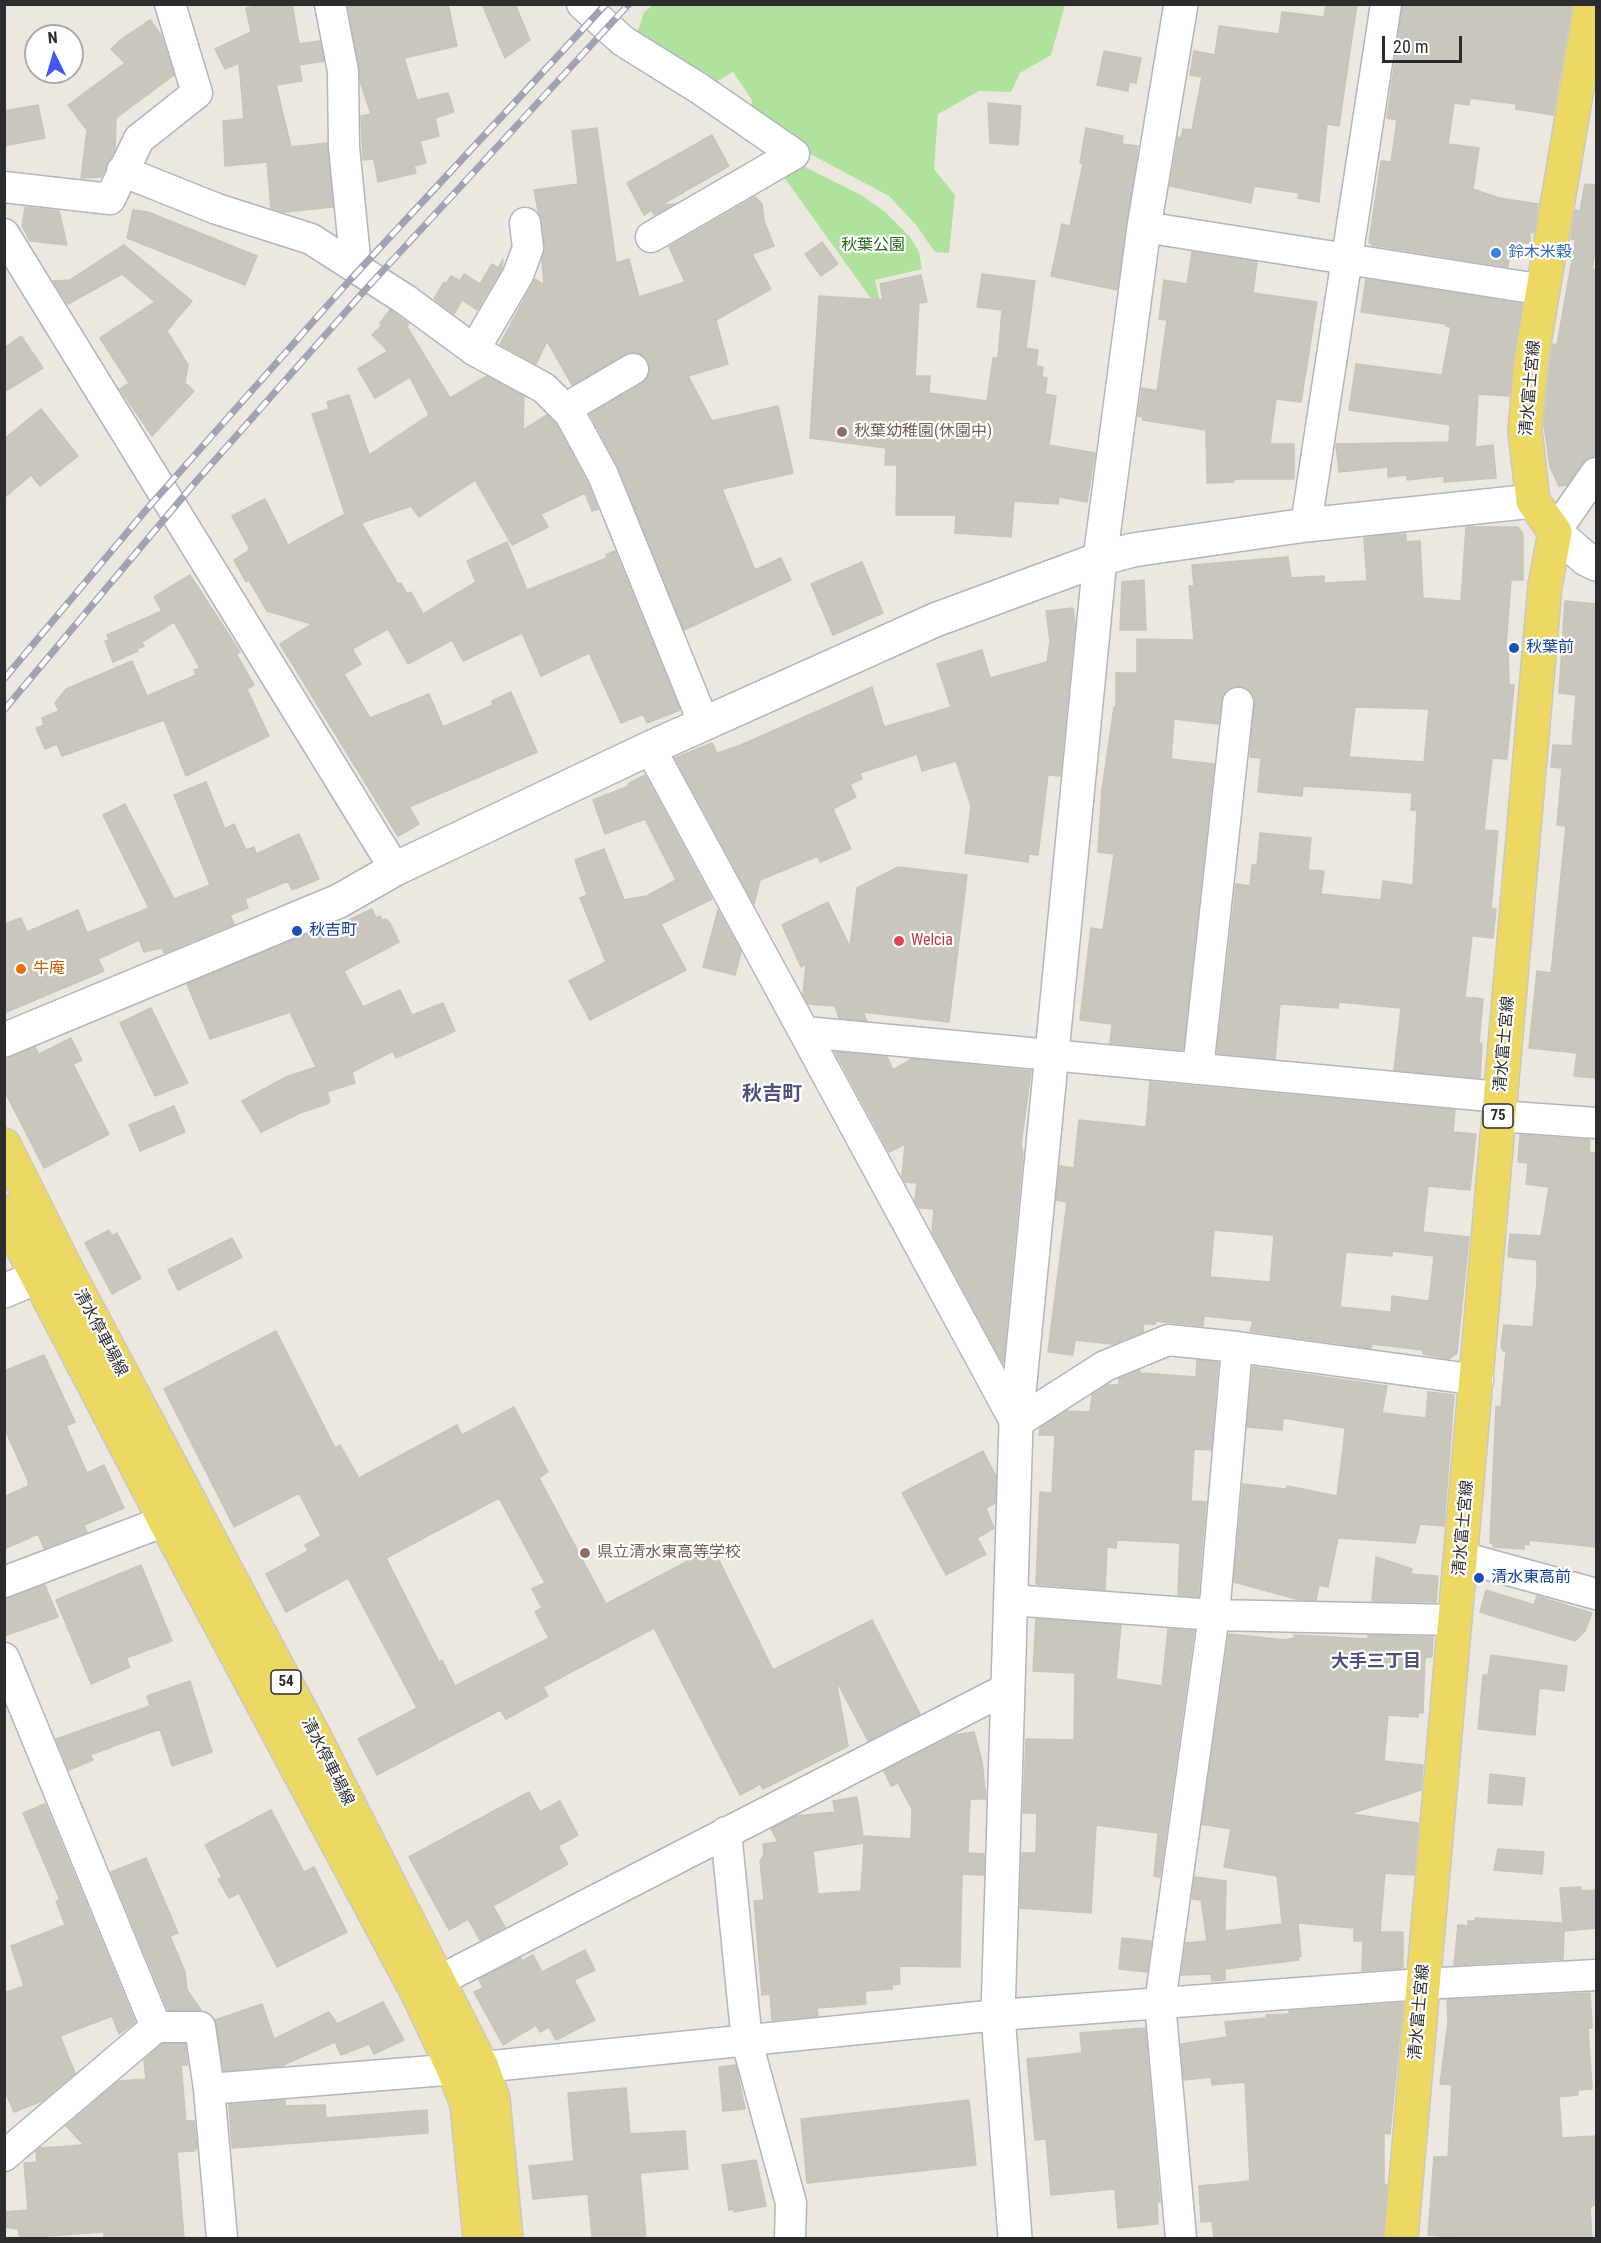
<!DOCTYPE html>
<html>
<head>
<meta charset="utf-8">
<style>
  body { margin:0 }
  #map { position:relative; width:1601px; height:2243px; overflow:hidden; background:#ede8df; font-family:"Roboto Condensed",sans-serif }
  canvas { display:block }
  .frame { position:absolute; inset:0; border:6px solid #2c2c2c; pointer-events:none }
  .north { position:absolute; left:24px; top:24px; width:60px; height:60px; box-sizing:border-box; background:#fff; border:2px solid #ababab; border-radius:50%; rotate:355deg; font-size:16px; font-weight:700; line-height:24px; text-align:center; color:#2c2c2c }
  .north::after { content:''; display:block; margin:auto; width:21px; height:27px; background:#4356f6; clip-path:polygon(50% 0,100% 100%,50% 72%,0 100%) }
  .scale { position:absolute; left:1382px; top:36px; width:80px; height:27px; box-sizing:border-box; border:3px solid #2c2c2c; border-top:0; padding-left:8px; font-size:18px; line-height:21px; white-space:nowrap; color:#2c2c2c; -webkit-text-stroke:4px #fff; paint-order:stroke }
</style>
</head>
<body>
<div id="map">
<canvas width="1601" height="2243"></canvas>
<div class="frame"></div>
<div class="north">N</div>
<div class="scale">20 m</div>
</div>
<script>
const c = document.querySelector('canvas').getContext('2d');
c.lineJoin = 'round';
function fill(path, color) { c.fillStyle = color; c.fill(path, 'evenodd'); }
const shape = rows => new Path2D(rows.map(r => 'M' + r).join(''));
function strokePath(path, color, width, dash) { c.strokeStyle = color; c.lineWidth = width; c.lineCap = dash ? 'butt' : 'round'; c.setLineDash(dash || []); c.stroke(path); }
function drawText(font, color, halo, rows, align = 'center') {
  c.font = font + ' "Roboto Condensed","Noto Sans JP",sans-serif'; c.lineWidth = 4.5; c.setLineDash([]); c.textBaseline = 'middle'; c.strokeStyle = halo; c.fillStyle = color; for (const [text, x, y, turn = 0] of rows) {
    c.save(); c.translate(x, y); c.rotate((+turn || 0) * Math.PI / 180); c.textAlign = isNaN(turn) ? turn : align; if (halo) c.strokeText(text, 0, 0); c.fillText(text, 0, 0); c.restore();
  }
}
fill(shape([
  [653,5,1065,5,1051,55,1020,73,1011,92,979,91,938,114,934,169,955,195,949,253,935,252,916,225,889,196,799,148,751,115,752,100,733,72,714,83,638,31,644,12],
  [803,166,861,195,885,212,910,237,919,252,922,269,875,280,881,307,877,307,781,173,792,167]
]), '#afe29d');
const building = shape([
  [264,4,292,4,299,44,320,41,324,61,299,65,302,81,276,85,291,147,327,143,333,207,284,212,271,208,267,162,225,166,223,121,244,119,239,63,225,69,215,49,251,32,246,8,264,4],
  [348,4,448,4,457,46,404,58,417,100,448,93,454,112,435,118,439,136,420,141,426,163,414,166,416,173,378,182,374,159,363,160,361,116,371,114,360,81,348,4],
  [482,4,515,4,530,40,505,58,482,4],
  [1326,4,1357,4,1339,126,1327,124,1319,202,1298,198,1299,193,1254,186,1251,203,1170,186,1178,137,1181,138,1183,129,1192,130,1202,77,1190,75,1194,51,1215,55,1219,26,1279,34,1282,12,1324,17,1326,4],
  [1403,4,1572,4,1553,115,1516,109,1516,104,1470,98,1469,105,1454,103,1448,144,1479,148,1473,189,1499,198,1538,204,1534,233,1530,232,1530,243,1512,243,1508,267,1372,245,1369,242,1381,161,1391,162,1397,120,1387,118,1403,4],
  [150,20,161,35,174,75,116,118,115,149,101,177,81,178,87,130,68,105,125,63,111,49,123,38,150,20],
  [1104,51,1141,58,1136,83,1129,82,1128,91,1097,85,1104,51],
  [988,103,1021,106,1018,145,990,143,988,103],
  [38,105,45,138,4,146,4,111,38,105],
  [597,128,616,263,629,259,639,297,685,282,669,247,755,197,762,204,764,221,774,246,752,254,771,289,716,320,728,364,688,376,712,421,778,406,793,473,722,489,755,570,781,558,791,580,684,630,619,469,590,414,642,384,650,369,648,360,641,354,625,354,572,385,547,341,536,364,500,344,535,279,544,285,542,261,545,246,534,190,578,184,572,131,597,128],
  [1086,128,1123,136,1122,144,1138,146,1117,290,1051,276,1062,224,1070,226,1083,164,1080,163,1086,128],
  [712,135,729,166,661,205,674,204,654,215,652,210,644,215,627,183,712,135],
  [1585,184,1596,185,1596,247,1592,269,1596,270,1596,455,1582,463,1567,485,1559,486,1550,467,1544,426,1550,363,1553,344,1557,345,1575,243,1575,240,1571,239,1575,210,1580,211,1585,184],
  [25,207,59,211,67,245,30,241,22,226,25,207],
  [133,210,148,212,257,256,245,285,127,238,133,210],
  [822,242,838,264,821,276,805,254,822,242],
  [124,245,192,301,167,331,188,365,185,383,194,391,152,436,120,389,129,383,100,338,155,302,122,274,68,304,53,281,70,280,124,245],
  [1192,252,1257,262,1253,293,1317,302,1301,402,1276,399,1270,444,1294,444,1294,479,1234,479,1234,482,1207,483,1206,430,1143,420,1143,417,1138,416,1142,388,1157,391,1167,320,1159,319,1164,280,1187,284,1192,252],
  [503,259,502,268,477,310,462,300,454,314,434,299,444,282,446,284,451,276,460,281,464,274,480,284,492,264,498,268,503,259],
  [982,274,1035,281,1026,348,1038,350,1036,366,1043,367,1042,377,1047,378,1045,394,1056,396,1049,445,1095,453,1087,502,1059,497,1058,504,1014,501,1011,537,955,533,956,515,896,515,897,465,885,465,886,448,810,438,819,296,883,300,880,284,921,275,927,302,919,303,915,376,930,376,929,393,987,401,993,358,998,358,1002,310,977,307,982,274],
  [1366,279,1522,304,1509,396,1478,394,1475,447,1493,445,1496,478,1444,482,1444,476,1407,480,1407,475,1388,477,1388,467,1339,472,1336,444,1449,442,1450,425,1349,410,1356,364,1442,375,1451,327,1446,326,1446,324,1361,312,1366,279],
  [390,310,409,324,407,327,450,398,487,376,524,397,523,430,547,415,556,424,587,482,598,509,592,511,585,493,541,514,548,527,512,545,475,480,419,517,411,506,361,523,398,584,401,583,407,594,411,592,423,614,476,582,467,561,507,542,527,590,607,558,606,555,615,551,680,710,647,723,643,714,621,723,589,653,541,676,522,633,463,661,452,640,408,664,388,629,352,649,361,664,344,674,370,718,429,694,443,727,493,705,492,701,511,692,537,752,409,807,419,824,398,836,280,644,312,624,267,611,249,580,246,582,234,560,250,550,232,516,265,499,288,545,345,514,312,414,329,409,327,402,349,395,369,455,429,415,410,377,375,398,358,369,388,351,372,335,382,325,380,323,390,310],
  [21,336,43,368,4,392,4,348,21,336],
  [41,409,78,456,40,486,31,475,4,498,4,439,41,409],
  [1466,527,1518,527,1523,534,1523,580,1511,580,1506,647,1508,647,1509,685,1514,685,1507,759,1492,758,1484,830,1498,831,1491,908,1496,909,1493,938,1472,936,1465,997,1483,999,1479,1043,1482,1044,1480,1078,1394,1070,1401,1008,1339,1002,1338,1008,1280,1004,1275,1059,1217,1053,1236,884,1250,886,1252,865,1257,865,1260,833,1311,838,1308,870,1324,871,1321,894,1381,900,1383,881,1413,885,1417,810,1411,810,1412,793,1303,786,1302,796,1258,792,1261,758,1250,757,1254,697,1248,689,1239,686,1231,688,1224,693,1218,724,1174,719,1171,759,1214,764,1183,1050,1110,1043,1112,1024,1080,1020,1091,928,1103,930,1114,854,1098,852,1102,790,1114,707,1116,707,1116,673,1137,673,1137,639,1194,640,1189,586,1194,586,1192,565,1288,557,1291,578,1324,576,1324,583,1367,581,1364,538,1386,535,1406,534,1406,542,1420,541,1423,598,1461,601,1466,527],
  [1355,707,1429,709,1424,762,1349,757,1355,707],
  [862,562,883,613,833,635,811,584,862,562],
  [190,575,240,652,236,654,254,685,247,689,269,736,186,776,164,720,62,756,57,744,45,749,36,728,44,725,42,718,59,711,55,703,66,689,132,661,147,696,196,675,194,670,200,668,174,622,142,642,144,646,137,649,138,651,113,662,105,641,109,640,107,635,162,611,154,597,190,575],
  [1144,580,1146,630,1120,630,1122,582,1144,580],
  [1565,601,1596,604,1596,1078,1574,1076,1577,1053,1529,1048,1537,971,1551,973,1566,826,1557,825,1562,768,1551,767,1553,745,1572,746,1576,695,1559,693,1565,601],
  [1073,608,1075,623,1060,776,1048,775,1038,855,1029,854,1028,862,965,853,971,806,956,761,922,771,917,754,860,773,862,779,850,784,856,797,833,809,851,849,820,862,818,856,760,880,754,904,675,758,712,743,717,753,741,745,872,687,884,727,951,707,937,664,982,650,990,678,1047,662,1050,641,1046,611,1073,608],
  [645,775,712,899,661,924,686,970,590,1020,569,981,606,962,580,898,587,895,575,860,604,849,624,900,647,896,676,880,645,819,605,834,593,800,629,786,628,784,645,775],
  [206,782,225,829,234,824,246,850,254,847,256,854,299,834,319,879,292,890,288,881,245,899,248,908,230,915,234,924,164,953,162,948,144,952,139,940,98,959,104,971,4,1013,4,924,21,918,27,932,78,910,87,933,149,908,103,815,125,804,174,899,210,885,174,795,206,782],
  [898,867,967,875,949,1022,863,1012,867,1021,839,1018,835,1006,808,1004,803,995,806,964,801,967,782,925,828,902,850,947,857,888,898,867],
  [372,909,376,918,380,916,382,920,386,919,390,923,399,942,344,971,363,1007,400,990,412,1015,443,1003,455,1031,396,1058,393,1051,352,1072,355,1083,327,1092,330,1101,327,1104,300,1113,261,1132,242,1101,286,1077,316,1067,290,1012,210,1039,187,984,324,927,326,931,372,909],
  [718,910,741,952,735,975,703,967,718,910],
  [151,1008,188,1083,155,1096,120,1023,151,1008],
  [71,1038,82,1060,73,1064,109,1134,44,1168,4,1090,4,1060,35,1047,39,1054,71,1038],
  [835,1052,887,1057,893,1070,912,1059,1031,1071,1021,1145,1023,1153,1003,1363,932,1232,934,1209,919,1208,915,1201,917,1183,905,1182,902,1176,905,1144,889,1152,835,1052],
  [1150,1082,1455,1110,1453,1132,1476,1134,1470,1190,1428,1186,1423,1232,1469,1237,1457,1353,1449,1359,1423,1354,1423,1350,1372,1344,1371,1348,1250,1331,1253,1321,1204,1316,1203,1326,1156,1321,1155,1324,1143,1324,1143,1332,1112,1344,1075,1340,1073,1355,1048,1352,1067,1202,1056,1200,1060,1166,1074,1168,1079,1120,1146,1127,1150,1082],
  [1214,1230,1274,1235,1270,1282,1210,1277,1214,1230],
  [1392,1251,1434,1256,1429,1301,1392,1296,1391,1312,1340,1307,1346,1252,1392,1256,1392,1251],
  [174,1106,185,1132,140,1151,129,1125,174,1106],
  [1520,1135,1590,1140,1589,1152,1596,1153,1596,1547,1529,1540,1529,1545,1524,1544,1524,1549,1493,1547,1493,1543,1490,1543,1496,1406,1501,1407,1506,1351,1503,1351,1501,1346,1504,1325,1533,1327,1537,1281,1537,1260,1508,1257,1510,1234,1541,1236,1549,1187,1526,1184,1528,1163,1518,1162,1520,1135],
  [109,1230,112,1236,117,1233,141,1278,112,1294,85,1243,109,1230],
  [232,1238,242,1257,178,1290,168,1270,232,1238],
  [276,1331,335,1448,340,1445,359,1478,457,1425,462,1435,514,1407,548,1472,539,1478,606,1604,713,1548,773,1670,872,1620,920,1714,868,1741,836,1680,848,1746,763,1789,760,1784,740,1795,654,1628,543,1687,548,1696,506,1719,500,1710,377,1775,358,1739,417,1708,348,1578,286,1612,266,1574,308,1551,305,1545,321,1536,299,1493,234,1527,164,1389,276,1331],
  [499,1498,545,1583,532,1589,542,1608,535,1612,549,1638,455,1686,442,1660,439,1662,386,1558,499,1498],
  [44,1355,75,1422,66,1426,87,1473,104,1465,124,1508,84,1525,87,1532,44,1548,38,1534,4,1549,4,1497,28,1486,28,1481,4,1427,4,1371,44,1355],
  [1197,1360,1218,1362,1211,1450,1194,1449,1191,1501,1206,1502,1198,1597,1178,1595,1180,1543,1117,1540,1116,1548,1107,1547,1105,1590,1036,1584,1040,1492,1052,1493,1055,1435,1039,1435,1040,1428,1066,1411,1090,1412,1092,1395,1107,1385,1119,1385,1119,1379,1140,1370,1140,1373,1196,1377,1197,1360],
  [1253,1367,1387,1386,1382,1413,1426,1418,1428,1392,1454,1395,1444,1526,1420,1524,1415,1543,1338,1538,1328,1587,1319,1585,1316,1600,1300,1600,1234,1582,1243,1484,1286,1489,1287,1486,1337,1496,1343,1448,1345,1428,1283,1418,1282,1430,1247,1427,1253,1367],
  [983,1451,996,1476,995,1503,986,1508,994,1528,977,1538,986,1554,946,1575,902,1493,983,1451],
  [1376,1557,1412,1569,1411,1574,1438,1576,1436,1602,1372,1601,1376,1557],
  [141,1565,172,1641,126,1658,130,1667,91,1684,56,1600,141,1565],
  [45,1585,58,1617,4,1636,4,1599,45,1585],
  [1486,1590,1534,1605,1537,1596,1592,1613,1585,1631,1575,1641,1480,1612,1486,1590],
  [1036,1619,1121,1625,1116,1679,1162,1686,1168,1629,1194,1631,1160,1877,1154,1876,1158,1833,1096,1825,1091,1913,1020,1908,1022,1853,1036,1853,1037,1813,1023,1813,1026,1739,1074,1740,1075,1673,1033,1671,1036,1619],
  [1229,1634,1285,1640,1294,1638,1294,1635,1368,1639,1368,1635,1433,1637,1432,1657,1425,1657,1423,1713,1418,1713,1418,1717,1388,1715,1384,1761,1423,1765,1421,1790,1350,1814,1418,1823,1414,1875,1385,1873,1380,1932,1403,1932,1403,1968,1362,1971,1363,1941,1354,1941,1354,1928,1298,1923,1301,1956,1298,1957,1299,1960,1225,1969,1225,1980,1212,1981,1211,1974,1181,1975,1186,1943,1207,1941,1201,1900,1192,1899,1195,1877,1226,1881,1225,1931,1290,1923,1282,1922,1277,1876,1224,1867,1231,1829,1202,1824,1229,1634],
  [1491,1655,1567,1666,1564,1691,1539,1688,1535,1735,1478,1729,1483,1675,1488,1675,1491,1655],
  [190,1681,212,1752,172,1766,160,1729,90,1755,93,1760,69,1770,56,1739,150,1706,147,1696,190,1681],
  [974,1732,982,1761,986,1799,970,1799,968,1853,984,1854,984,1875,962,1874,960,1967,899,1966,900,1984,892,1985,892,1989,865,1991,866,2004,817,2008,818,2016,772,2020,770,1994,762,1995,754,1901,764,1900,760,1861,764,1855,763,1844,778,1842,771,1829,796,1816,835,1812,833,1801,857,1797,864,1842,865,1836,911,1839,912,1809,898,1783,891,1786,884,1771,955,1735,974,1732],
  [864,1843,861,1891,818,1894,813,1851,864,1843],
  [1490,1774,1525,1778,1522,1805,1488,1803,1490,1774],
  [529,1792,540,1812,560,1801,578,1835,558,1846,568,1864,493,1906,505,1927,480,1940,468,1919,449,1930,409,1857,529,1792],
  [45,1804,135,2022,119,2034,112,2016,60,2036,75,2073,42,2101,14,2112,4,2089,4,1993,24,1986,11,1946,65,1925,56,1901,60,1900,23,1813,45,1804],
  [271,1810,304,1872,314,1867,347,1932,277,1967,239,1893,229,1898,218,1879,222,1877,205,1845,271,1810],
  [1498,1849,1544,1852,1542,1874,1494,1870,1498,1849],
  [146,1858,178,1933,170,1936,185,1972,187,1990,201,2010,168,2010,111,1872,146,1858],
  [1581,1887,1581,1891,1596,1890,1596,1928,1564,1931,1563,1959,1454,1965,1458,1925,1468,1926,1468,1921,1475,1921,1475,1918,1563,1923,1560,1888,1581,1887],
  [1122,1938,1151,1941,1147,1972,1119,1969,1122,1938],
  [585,1950,595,1970,574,1980,595,2020,556,2040,549,2027,540,2032,536,2025,503,2045,474,1992,483,1988,479,1979,521,1958,522,1961,533,1955,542,1972,585,1950],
  [1590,1993,1592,2028,1588,2028,1592,2089,1578,2090,1578,2095,1559,2097,1562,2138,1596,2136,1596,2204,1590,2207,1592,2238,1463,2238,1428,2235,1434,2157,1448,2157,1452,2085,1440,2084,1448,2022,1447,2000,1590,1993],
  [383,2002,404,2040,374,2054,369,2044,341,2055,335,2042,281,2066,224,2071,215,2020,262,2004,274,2039,329,2012,337,2024,383,2002],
  [1403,2003,1390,2134,1384,2133,1384,2184,1387,2185,1383,2238,1214,2238,1212,2221,1201,2222,1199,2186,1250,2181,1245,2082,1212,2085,1211,2077,1184,2080,1181,2044,1227,2037,1225,2022,1266,2018,1266,2015,1289,2014,1289,2011,1403,2003],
  [1145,2028,1160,2202,1157,2202,1158,2224,1118,2228,1115,2189,1051,2195,1046,2139,1035,2140,1027,2059,1082,2053,1080,2033,1145,2028],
  [162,2044,185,2044,188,2065,181,2065,186,2121,194,2121,197,2148,194,2151,177,2152,184,2238,104,2238,104,2232,20,2238,18,2229,4,2227,4,2212,28,2210,24,2163,37,2162,36,2151,40,2148,84,2145,66,2126,119,2081,146,2079,144,2060,162,2044],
  [736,2065,745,2109,723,2111,719,2067,736,2065],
  [626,2088,630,2134,685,2131,688,2169,640,2173,646,2238,592,2238,588,2194,533,2199,529,2166,574,2161,568,2093,626,2088],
  [285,2100,285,2106,325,2105,326,2118,427,2110,428,2133,232,2148,229,2105,285,2100],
  [969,2100,976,2165,807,2183,801,2119,969,2100],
  [756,2160,766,2206,734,2212,734,2209,729,2210,722,2165,756,2160]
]);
fill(building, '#c9c6bd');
strokePath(building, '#c9c4b8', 1.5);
const minor = shape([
  [330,4,343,71,344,147,356,268],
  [582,4,623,41,700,89,794,154,651,237],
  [122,171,217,209,311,239,406,300,474,350,544,388,570,414,603,475,704,724],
  [4,187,110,199,139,139,197,93,170,4],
  [1144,227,1544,290],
  [4,234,395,869],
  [474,350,518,275,528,248,525,223],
  [565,409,633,369],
  [1306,525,1386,4],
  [1555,532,1596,473],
  [650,748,1016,1423,1105,1366,1168,1340,1237,1347,1478,1380],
  [805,1032,1500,1097],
  [1198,1069,1238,703],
  [1498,1116,1596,1123],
  [1461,1557,1596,1594],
  [4,1582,165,1521],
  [1011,1600,1214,1615,1456,1620],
  [4,1658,156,2027],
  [726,1832,747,2042,791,2203,790,2238],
  [417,1992,1008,1688],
  [4,2156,156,2027,200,2027,209,2089],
  [222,2238,209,2089,482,2067,998,2015,1422,1984,1596,1975],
  [1181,2238,1160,2003,1214,1615,1237,1347]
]);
const tertiary = shape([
  [1555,532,1586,559,1596,564],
  [4,1040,339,901,395,869,650,748,935,620,1100,559,1133,550,1306,525,1533,501],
  [4,1291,63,1266],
  [1015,2238,998,2015,1016,1423,1100,559,1144,227,1181,4]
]);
const primary = shape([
  [4,1145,64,1265,315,1738,482,2067,493,2099,506,2238],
  [4,1212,165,1521,417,1992,453,2068,467,2104,480,2238],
  [1401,2238,1545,586,1555,532,1533,501,1525,431,1531,361,1591,4]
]);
strokePath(minor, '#b2b4bf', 33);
strokePath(tertiary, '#b2b4bf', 36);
strokePath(primary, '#c8c8c8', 36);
strokePath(minor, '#fff', 30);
strokePath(tertiary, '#fff', 33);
strokePath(primary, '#edd863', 33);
const rail = shape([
  [4,679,146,510,350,280,606,4],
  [4,710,193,485,365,290,629,4]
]);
strokePath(rail, '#a1a2b5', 7);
strokePath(rail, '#fff', 4.5, [14]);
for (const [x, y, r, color] of [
  [1496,253,6,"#3f7fe0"],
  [842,432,6,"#8d6e63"],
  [1514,648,6,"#1a4fb4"],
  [297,931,6,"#1a4fb4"],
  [899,941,6,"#e0444e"],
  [21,969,6,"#e8710a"],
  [585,1553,6,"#8d6e63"],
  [1479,1578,6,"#1a4fb4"]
]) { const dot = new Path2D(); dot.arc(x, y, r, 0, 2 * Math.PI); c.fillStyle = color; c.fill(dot); strokePath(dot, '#fff', 2); }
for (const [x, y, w] of [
  [1498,1116,30],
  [286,1682,30]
]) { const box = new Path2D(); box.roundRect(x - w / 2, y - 12, w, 24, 4.5); c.fillStyle = '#fff'; c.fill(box); strokePath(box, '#2c2c2c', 1.5); }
drawText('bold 15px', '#2c2c2c', null, [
  ["75",1498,1116],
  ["54",286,1682]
]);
drawText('16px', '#26681c', '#fff', [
  ["秋葉公園",873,246]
]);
drawText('16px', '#366cbe', '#fff', [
  ["鈴木米穀",1508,253]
], 'left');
drawText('16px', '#2c2c2c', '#fff', [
  ["清水富士宮線",1531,388,-85],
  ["清水富士宮線",1505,1044,-85],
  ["清水停車場線",100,1333,62],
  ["清水富士宮線",1464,1528,-85],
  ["清水停車場線",327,1762,63],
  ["清水富士宮線",1420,2012,-85]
]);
drawText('16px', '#785e54', '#fff', [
  ["秋葉幼稚園(休園中)",854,432],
  ["県立清水東高等学校",597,1553]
], 'left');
drawText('16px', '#164399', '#fff', [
  ["秋葉前",1526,648],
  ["秋吉町",309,931],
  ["清水東高前",1491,1578]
], 'left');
drawText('16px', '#be3a42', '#fff', [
  ["Welcia",911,941]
], 'left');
drawText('16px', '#c56008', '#fff', [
  ["牛庵",33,969]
], 'left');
drawText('bold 18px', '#4d517c', '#fff', [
  ["大手三丁目",1376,1662]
]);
drawText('bold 20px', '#4d517c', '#fff', [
  ["秋吉町",772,1095]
]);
</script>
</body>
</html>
